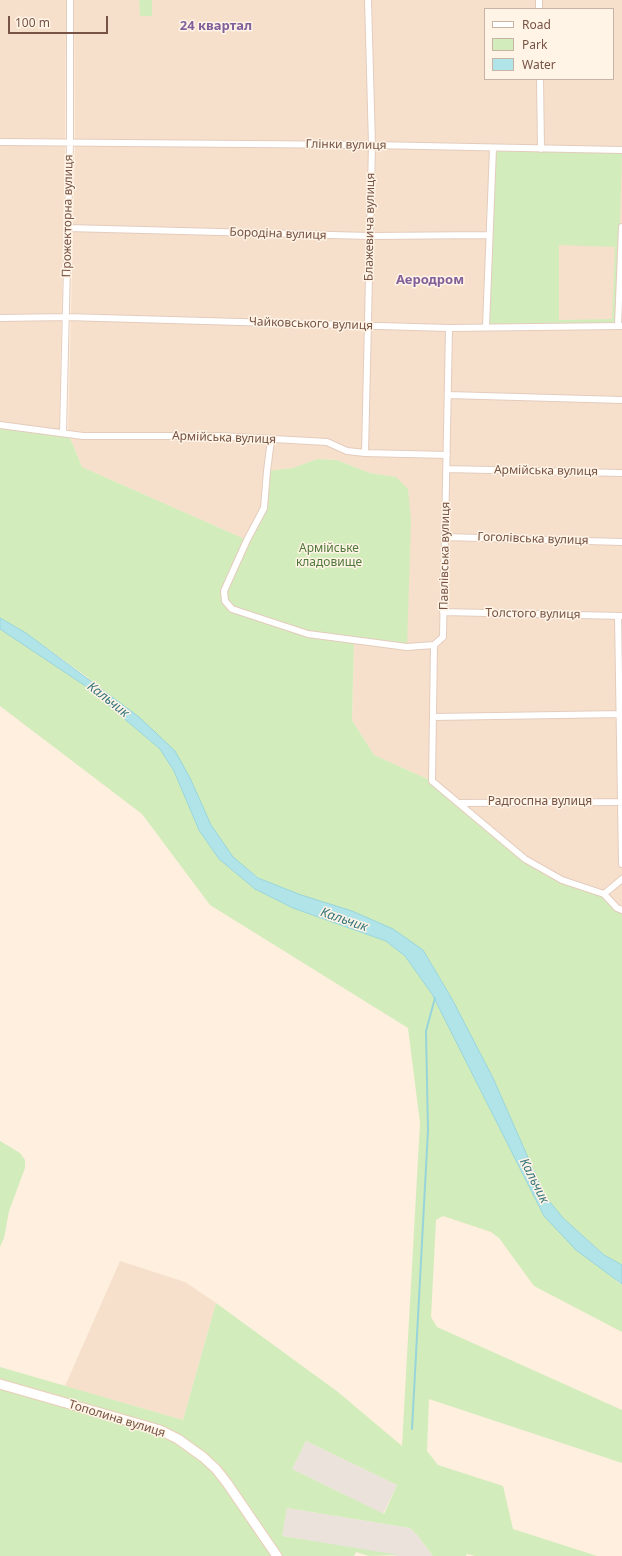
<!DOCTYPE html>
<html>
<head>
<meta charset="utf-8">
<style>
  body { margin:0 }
  #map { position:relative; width:622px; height:1556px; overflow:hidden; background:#feefde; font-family:"Noto Sans",sans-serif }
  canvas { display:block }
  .legend { position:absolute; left:484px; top:8px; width:130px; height:72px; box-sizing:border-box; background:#fff4e6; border:1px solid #c8b4a5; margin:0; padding:5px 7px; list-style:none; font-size:12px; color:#765344 }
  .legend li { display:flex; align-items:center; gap:8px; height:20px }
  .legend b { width:20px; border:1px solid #c8b4a5 }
  .scale { position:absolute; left:8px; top:16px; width:100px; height:18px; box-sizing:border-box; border:2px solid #765344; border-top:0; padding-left:5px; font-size:12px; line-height:14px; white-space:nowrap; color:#765344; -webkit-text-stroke:3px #fff4e6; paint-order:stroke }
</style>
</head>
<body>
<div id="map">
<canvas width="622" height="1556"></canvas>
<ul class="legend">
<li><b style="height:5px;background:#fff"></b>Road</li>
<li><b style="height:11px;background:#d3ecbc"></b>Park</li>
<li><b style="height:11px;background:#b1e4e9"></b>Water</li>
</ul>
<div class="scale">100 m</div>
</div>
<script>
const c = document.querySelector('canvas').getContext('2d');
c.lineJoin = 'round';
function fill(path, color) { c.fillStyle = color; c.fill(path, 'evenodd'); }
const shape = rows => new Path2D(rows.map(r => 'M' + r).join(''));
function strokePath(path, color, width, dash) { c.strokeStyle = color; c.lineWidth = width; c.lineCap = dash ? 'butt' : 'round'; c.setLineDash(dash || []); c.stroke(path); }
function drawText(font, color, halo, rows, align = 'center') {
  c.font = font + ' "Noto Sans",sans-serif'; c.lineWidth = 3; c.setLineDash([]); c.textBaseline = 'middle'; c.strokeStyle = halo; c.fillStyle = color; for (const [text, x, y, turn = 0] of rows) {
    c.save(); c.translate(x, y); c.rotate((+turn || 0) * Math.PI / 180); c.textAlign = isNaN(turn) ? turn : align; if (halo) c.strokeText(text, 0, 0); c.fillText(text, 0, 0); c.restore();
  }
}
fill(shape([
  [0,0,66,0,65,147,59,432,0,425],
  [74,0,365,0,369,143,75,140],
  [370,0,537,0,537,9,485,9,485,79,538,79,539,147,374,143],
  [541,0,622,0,622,149,543,147,542,79,613,79,613,9,541,9],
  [75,145,369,147,622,152,622,910,562,880,525,859,432,781,374,755,352,720,354,641,394,477,370,473,337,460,317,459,293,468,267,471,264,508,247,540,82,467,68,433],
  [120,1261,185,1282,216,1303,183,1420,65,1386]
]), '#f6e0cc');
fill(shape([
  [306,1441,397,1485,383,1514,292,1469],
  [287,1508,410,1528,418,1536,433,1556,398,1556,282,1536]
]), '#ebe2db');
fill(shape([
  [139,0,152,0,152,16,140,16],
  [495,150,622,152,617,323,488,325],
  [559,245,615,247,612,319,559,320],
  [0,425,68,433,82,467,247,540,264,508,267,471,293,468,317,459,337,460,370,473,396,477,408,489,411,520,407,647,354,641,352,720,374,755,432,781,525,859,562,880,604,894,622,910,622,1265,604,1255,563,1218,545,1196,493,1078,452,999,423,950,259,878,233,858,211,825,190,778,87,677,26,633,0,618],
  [0,629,87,687,160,749,174,771,199,830,219,859,255,889,293,908,386,941,405,956,432,994,544,1216,619,1283,622,1284,622,1332,534,1286,499,1238,491,1232,443,1216,436,1220,431,1317,437,1327,622,1410,622,1463,429,1399,427,1451,438,1465,503,1486,513,1529,597,1556,475,1556,467,1554,466,1556,433,1556,418,1536,410,1528,287,1508,282,1536,399,1555,369,1556,356,1552,354,1556,0,1556,0,1367,183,1420,216,1303,338,1392,402,1446,420,1123,408,1028,210,905,142,814,0,706],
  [306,1441,397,1485,384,1514,292,1469],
  [0,1141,20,1153,25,1160,25,1168,9,1211,4,1238,0,1247]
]), '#d3ecbc');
const water = shape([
  [0,618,26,633,139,717,175,751,190,778,211,825,233,857,258,878,301,895,352,911,393,929,423,950,452,999,493,1078,545,1196,563,1218,604,1255,622,1265,622,1284,576,1250,544,1216,432,994,405,956,386,941,293,908,255,889,219,859,199,830,174,771,160,749,87,687,0,629,0,618]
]);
fill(water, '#b1e4e9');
strokePath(water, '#97d5db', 1);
strokePath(shape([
  [412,1429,428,1130,426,1031,435,998]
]), '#97d5db', 2);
const street = shape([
  [539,0,539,9],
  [540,79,541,149],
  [0,142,372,145,622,150],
  [68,228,370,236,489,235],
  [0,318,66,317,449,328,622,326],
  [618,325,622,227],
  [486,327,493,148],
  [449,328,443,637,434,645,432,781,525,859,562,880,604,894,617,908,622,910],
  [448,395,622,400],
  [0,425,83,436,220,436,327,442,347,451,365,453,447,455],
  [63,432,70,143,70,0],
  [271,440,267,471,264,508,247,540,224,591,225,601,232,609,308,634,407,647,434,645],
  [365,453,372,145,368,0],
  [446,469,622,473],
  [445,537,622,542],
  [443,612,622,616],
  [618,616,622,864],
  [433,717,622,714],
  [459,803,622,802],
  [604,894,622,879]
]);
const secondary = shape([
  [0,1384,160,1430,178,1439,203,1457,216,1469,227,1483,277,1556]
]);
strokePath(street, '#e4ccbd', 8);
strokePath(secondary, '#eacdb9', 11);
strokePath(street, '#fff', 6);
strokePath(secondary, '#fff', 9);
drawText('12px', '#765344', '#fff4e6', [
  ["Глінки вулиця",346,145,1],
  ["Прожекторна вулиця",68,216,-89],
  ["Блажевича вулиця",370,227,-89],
  ["Бородіна вулиця",278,234,2],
  ["Чайковського вулиця",311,324,2],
  ["Армійська вулиця",224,438,2],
  ["Армійська вулиця",546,471,1],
  ["Гоголівська вулиця",533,539,2],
  ["Павлівська вулиця",445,556,-89],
  ["Толстого вулиця",533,614,1],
  ["Радгоспна вулиця",540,802],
  ["Тополина вулиця",117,1419,17]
]);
drawText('12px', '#4f7739', '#fff4e6', [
  ["Армійське",329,549],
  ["кладовище",329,563]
]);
drawText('bold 13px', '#825f9a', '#fff4e6', [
  ["24 квартал",216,26],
  ["Аеродром",430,280]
]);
drawText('italic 13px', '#37767d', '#fff4e6', [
  ["Кальчик",108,700,38],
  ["Кальчик",344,920,19],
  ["Кальчик",534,1181,63]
]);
</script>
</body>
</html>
